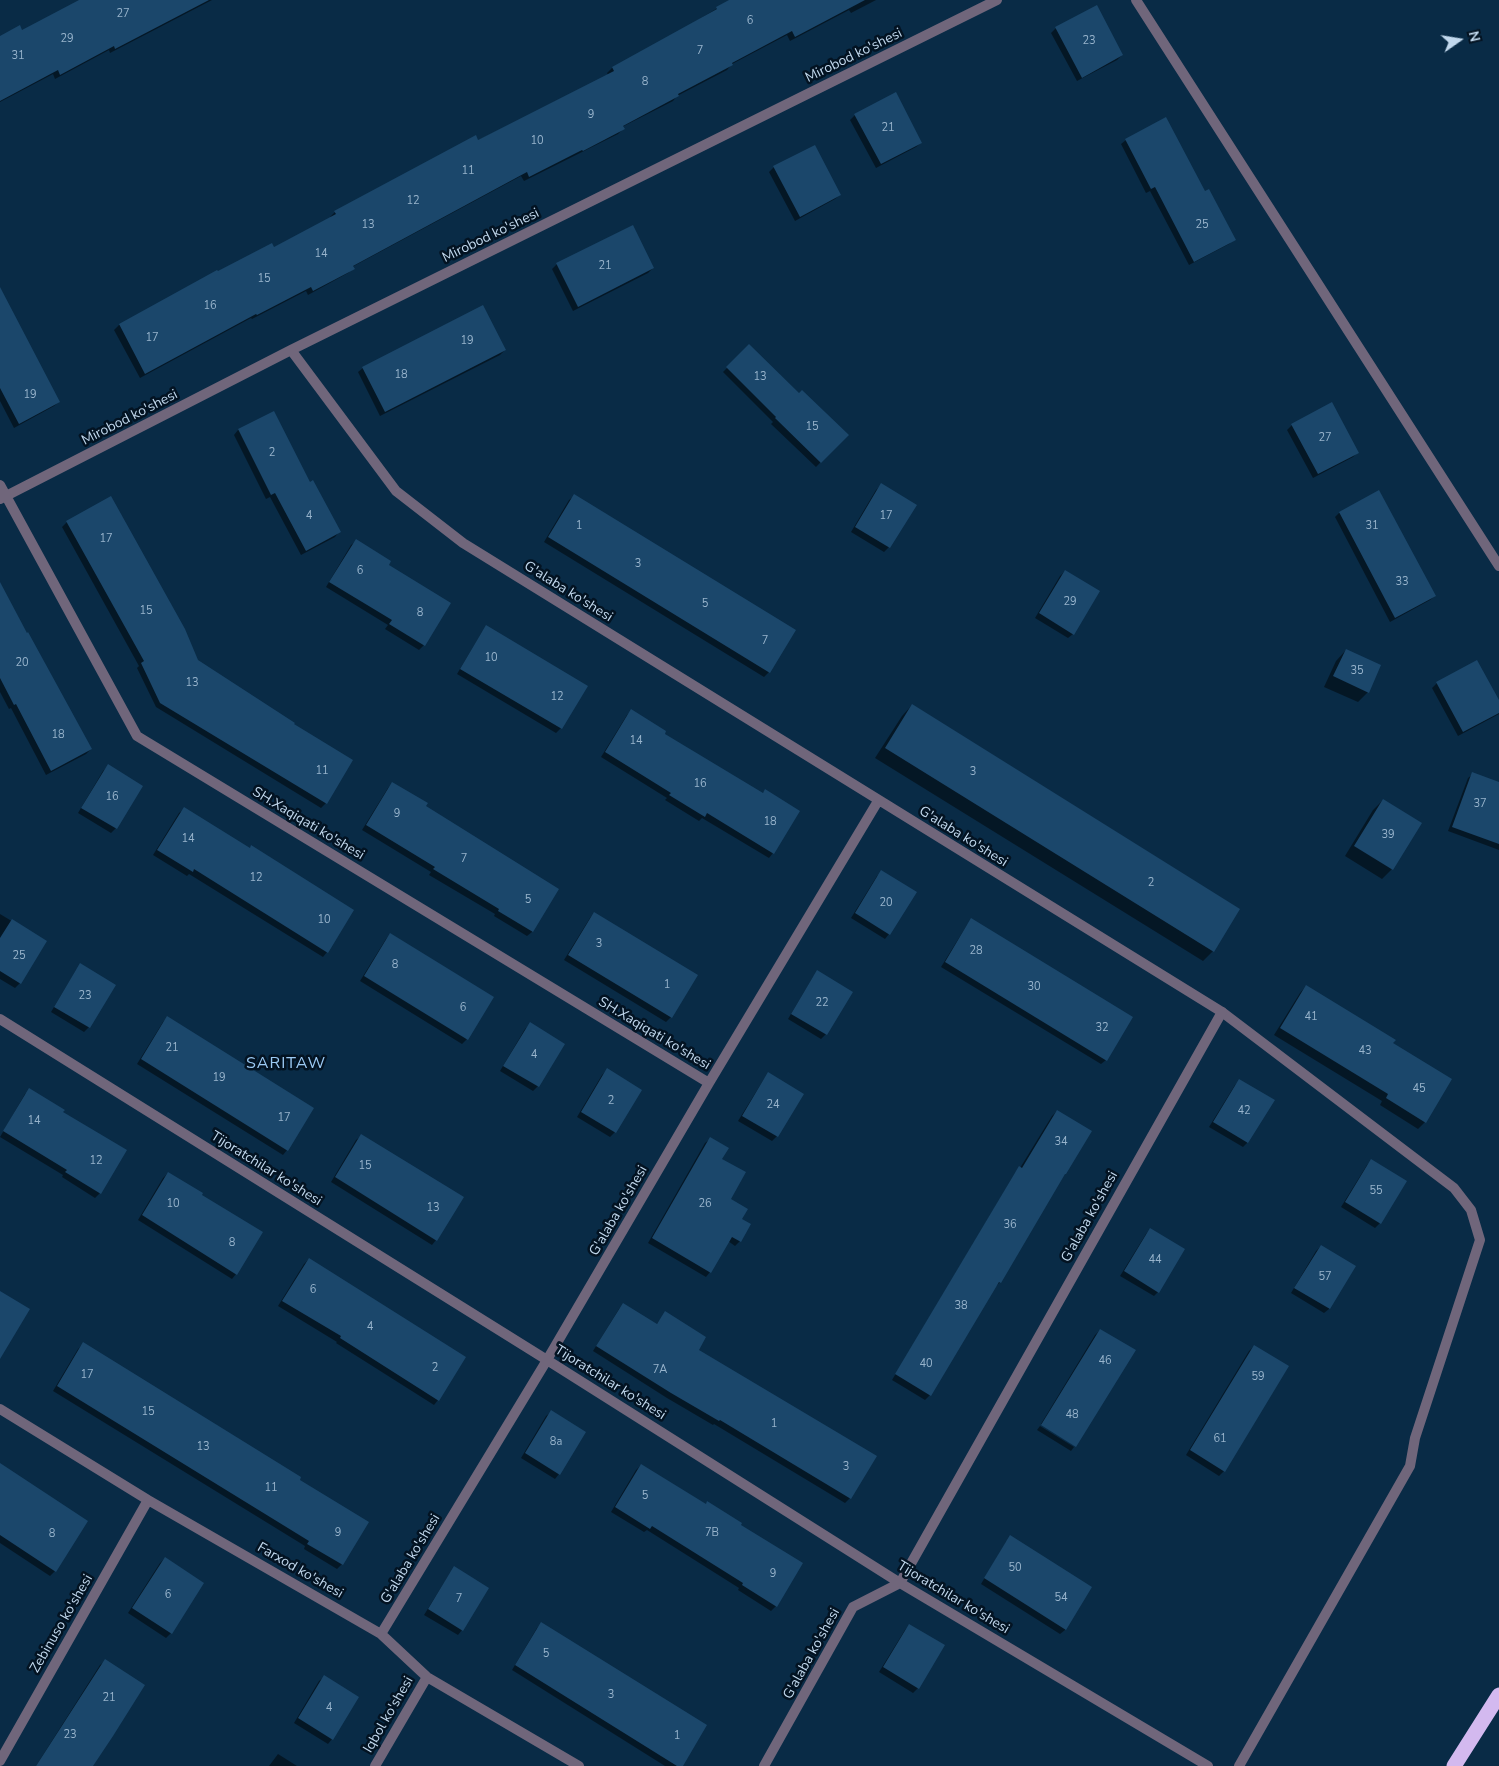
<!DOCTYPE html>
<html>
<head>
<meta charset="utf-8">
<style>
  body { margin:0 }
  #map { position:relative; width:1499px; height:1766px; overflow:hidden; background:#092b46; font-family:"Nunito Sans",sans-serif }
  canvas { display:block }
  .north { position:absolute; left:1434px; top:15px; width:50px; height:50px; -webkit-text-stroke:4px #031322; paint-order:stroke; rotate:77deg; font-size:14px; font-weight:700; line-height:20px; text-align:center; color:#c1d8ed }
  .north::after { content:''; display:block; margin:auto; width:18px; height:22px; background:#c1d8ed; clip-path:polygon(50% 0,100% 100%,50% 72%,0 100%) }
</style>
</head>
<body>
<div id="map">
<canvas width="1499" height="1766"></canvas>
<div class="north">N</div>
</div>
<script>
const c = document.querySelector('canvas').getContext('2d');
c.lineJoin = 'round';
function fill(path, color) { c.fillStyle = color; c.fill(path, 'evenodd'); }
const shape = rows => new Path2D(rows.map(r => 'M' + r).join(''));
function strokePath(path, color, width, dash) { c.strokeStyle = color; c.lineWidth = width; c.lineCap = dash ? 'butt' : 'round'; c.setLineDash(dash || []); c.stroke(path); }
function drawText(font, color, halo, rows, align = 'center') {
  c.font = font + ' "Nunito Sans",sans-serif'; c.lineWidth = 5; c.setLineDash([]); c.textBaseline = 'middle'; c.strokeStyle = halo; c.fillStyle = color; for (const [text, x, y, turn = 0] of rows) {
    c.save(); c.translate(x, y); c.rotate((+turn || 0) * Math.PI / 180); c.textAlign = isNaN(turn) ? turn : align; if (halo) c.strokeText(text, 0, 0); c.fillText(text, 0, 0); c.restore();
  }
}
fill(shape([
  [89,0,212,0,110,53,109,50,55,79,53,74,0,102,0,37,22,32],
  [731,0,876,0,851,13,849,10,790,41,787,35,732,64,727,70,677,96,673,101,622,127,623,129,618,134,524,181,521,176,352,267,353,269,348,273,308,295,306,291,252,319,251,318,140,378,114,330,119,325,217,271,218,273,273,248,331,218,330,217,335,212,608,75,607,73,612,68,663,41],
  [1056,28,1122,55,1117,60,1077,81,1051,33],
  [855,115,921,143,916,147,876,168,850,120],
  [1126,140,1234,239,1229,244,1189,265,1150,191,1146,193,1121,144],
  [774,167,840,195,835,199,795,221,769,172],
  [557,264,653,268,648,273,573,311,552,269],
  [0,289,59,402,54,406,14,428,0,401],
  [749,346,799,395,847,435,816,467,771,424,773,422,723,372],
  [505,350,500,355,380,416,358,372,363,368],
  [273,413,310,484,339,532,335,537,301,555,270,497,266,499,234,435,238,430],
  [1292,425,1357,453,1353,457,1313,478,1287,430],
  [881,485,915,505,889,547,884,552,851,532,876,490],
  [1379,491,1435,596,1430,600,1390,622,1335,517,1339,513],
  [574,496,769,672,764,677,544,542,569,500],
  [67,522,326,803,321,808,156,707,137,668,139,666,62,527],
  [356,541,387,565,424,645,419,650,385,629,388,625,326,587,351,545],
  [1065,571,1073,634,1068,638,1035,618,1060,576],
  [0,585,91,749,86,754,46,775,11,708,9,709,0,692],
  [487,627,586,686,561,728,556,733,457,674,482,632],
  [1346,650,1368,692,1358,702,1324,687,1336,661],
  [1437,683,1499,703,1499,714,1458,736,1432,688],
  [912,705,1213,951,1203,961,875,758,902,716],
  [631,711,663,734,762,794,765,791,773,853,769,858,702,818,699,821,665,800,667,798,601,757,627,715],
  [108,766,116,828,111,833,78,813,103,771],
  [1473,774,1499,784,1499,850,1448,831,1468,778],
  [392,783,424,807,557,889,532,932,527,936,494,916,495,914,429,875,431,872,362,830,388,788],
  [1383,800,1392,869,1382,879,1345,856,1373,810],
  [184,809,327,952,323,957,189,874,187,876,153,855,179,813],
  [882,872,889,934,885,939,851,918,877,876],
  [594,913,671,1017,666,1022,564,960,590,918],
  [0,914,45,941,20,983,15,988,0,979],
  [972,920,1106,1060,1101,1064,941,967,967,925],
  [390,934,467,1039,462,1044,360,981,386,939],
  [81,965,114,985,89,1027,84,1032,51,1012,76,970],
  [818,972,851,992,826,1034,821,1039,788,1019,813,977],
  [1306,986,1392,1044,1425,1122,1418,1129,1380,1105,1382,1101,1274,1035,1300,993],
  [167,1018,287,1150,283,1155,137,1064,163,1022],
  [530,1024,538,1086,533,1091,500,1071,525,1029],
  [607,1070,640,1090,615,1132,610,1137,577,1117,602,1075],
  [768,1074,802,1094,777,1136,772,1141,738,1121,764,1079],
  [1240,1080,1247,1143,1243,1147,1209,1127,1235,1085],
  [30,1090,62,1112,100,1193,95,1198,62,1177,63,1175,0,1137,25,1094],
  [1057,1111,1061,1177,1000,1282,995,1287,930,1395,925,1400,892,1380,1015,1173,1020,1168,1052,1116],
  [361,1136,436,1240,432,1245,331,1182,356,1140],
  [710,1139,721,1160,729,1199,740,1219,740,1241,735,1246,728,1241,710,1272,706,1277,648,1243,705,1143],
  [1371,1161,1380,1223,1375,1228,1341,1207,1367,1165],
  [168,1173,201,1196,236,1274,232,1279,138,1220,163,1178],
  [1150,1229,1158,1292,1154,1296,1120,1276,1146,1234],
  [1321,1246,1354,1267,1329,1309,1324,1313,1291,1293,1316,1251],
  [309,1259,438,1400,434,1405,336,1343,337,1342,278,1306,304,1264],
  [623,1305,656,1325,665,1313,697,1350,850,1498,845,1503,714,1424,713,1425,667,1398,593,1351,619,1309],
  [1100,1330,1076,1445,1041,1424,1095,1335],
  [83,1344,298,1480,367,1522,342,1564,337,1569,304,1549,305,1546,53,1391,78,1349],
  [1254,1346,1224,1471,1219,1476,1186,1455,1249,1351],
  [551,1412,559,1474,555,1479,521,1458,546,1416],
  [1040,1426,1074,1447,1071,1451,1037,1430],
  [0,1465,55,1571,50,1576,0,1543],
  [641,1465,739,1526,776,1606,771,1611,738,1590,739,1588,647,1530,644,1532,611,1512,636,1470],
  [1011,1537,1090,1587,1065,1630,1060,1634,981,1584,1006,1542],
  [165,1558,171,1633,166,1638,128,1613,160,1563],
  [454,1568,462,1630,458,1635,424,1615,450,1573],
  [542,1623,681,1766,665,1766,512,1670,537,1628],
  [909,1625,918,1688,913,1693,879,1672,905,1630],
  [105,1661,92,1766,36,1766,100,1665],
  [324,1677,332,1739,328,1744,294,1723,319,1681],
  [278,1754,297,1766,269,1766]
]), '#0007');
fill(shape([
  [79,0,209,0,115,49,114,46,60,75,58,70,0,101,0,36,20,25,22,30],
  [729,0,865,0,795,37,792,31,732,63,733,65,678,94,679,96,623,126,625,129,583,151,582,150,529,177,527,172,353,266,355,269,313,291,311,287,257,315,256,314,145,374,119,324,217,270,218,271,272,243,274,247,336,214,334,211,476,135,478,140,614,71,612,67,717,9,716,7],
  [1097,5,1123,55,1082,78,1055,27],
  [896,92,922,143,881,164,854,114],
  [1166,117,1205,191,1209,189,1236,240,1194,262,1155,187,1151,189,1125,139],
  [815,145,841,195,800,217,773,166],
  [633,225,654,268,578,307,556,263],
  [0,287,60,402,19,424,0,388],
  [483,305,506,350,385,412,362,367],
  [749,344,799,393,802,390,849,435,821,463,775,418,776,417,726,367],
  [1332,402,1359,453,1318,474,1291,424],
  [274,411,310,482,313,480,341,532,306,551,275,493,271,495,238,429],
  [881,483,917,505,890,548,855,527],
  [1379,490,1436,596,1395,618,1339,512],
  [574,494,796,630,770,673,548,537],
  [111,496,185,629,198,660,295,723,294,724,353,760,327,804,160,703,141,663,144,661,66,521],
  [356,539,391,561,389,565,451,603,425,646,389,624,392,620,329,582],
  [1065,570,1100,591,1074,635,1039,613],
  [0,582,27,633,28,632,92,749,51,771,16,704,14,705,0,678],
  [486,625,588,686,562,729,460,669],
  [1346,649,1381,665,1369,693,1333,676],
  [1477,660,1499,700,1499,713,1463,732,1436,682],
  [912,704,1240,909,1214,952,885,748],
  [631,709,666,731,665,734,763,793,765,789,800,811,774,854,707,813,705,817,669,795,671,793,605,752],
  [108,764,143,786,117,829,81,808],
  [1472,772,1499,782,1499,844,1452,827],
  [392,782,428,803,426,806,559,889,533,932,498,911,499,909,433,869,435,867,366,825],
  [1383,799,1422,823,1393,870,1354,846],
  [184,807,250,848,251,845,354,910,328,953,194,869,193,872,157,850],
  [881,870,917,892,890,935,855,913],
  [594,912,698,975,672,1018,568,955],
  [971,918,1133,1017,1107,1061,945,962],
  [12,919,47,941,21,984,0,971,0,938],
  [390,933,494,997,468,1040,364,976],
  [80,963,116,985,90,1028,54,1007],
  [817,970,853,992,827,1035,791,1014],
  [1306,985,1396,1040,1393,1043,1452,1079,1426,1123,1386,1098,1388,1094,1280,1028],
  [167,1016,314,1108,288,1151,141,1059],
  [530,1022,565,1044,539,1087,503,1066],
  [607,1068,642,1090,616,1133,581,1112],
  [768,1072,804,1094,778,1137,742,1116],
  [1239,1079,1275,1100,1248,1143,1213,1122],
  [29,1088,65,1110,63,1112,127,1150,101,1194,65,1172,67,1170,3,1131],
  [1057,1110,1092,1131,1066,1174,1065,1174,1001,1283,999,1282,931,1396,895,1374,1019,1166,1022,1168],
  [361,1134,464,1197,437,1241,335,1177],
  [710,1137,729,1148,722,1159,746,1172,731,1199,748,1209,742,1219,751,1224,741,1242,732,1237,711,1273,652,1238],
  [1371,1159,1407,1181,1381,1224,1345,1202],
  [168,1172,203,1193,202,1195,263,1232,237,1275,142,1215],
  [1150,1228,1185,1249,1159,1293,1124,1271],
  [1321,1245,1356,1266,1330,1309,1294,1288],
  [309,1258,466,1357,439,1401,340,1338,341,1336,282,1301],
  [0,1291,30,1309,0,1359],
  [623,1303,657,1324,665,1311,706,1337,699,1350,877,1456,851,1499,720,1420,719,1421,671,1393,596,1346],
  [1100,1329,1136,1350,1076,1447,1041,1425],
  [83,1342,301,1477,300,1480,369,1522,343,1565,307,1544,309,1541,57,1386],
  [1254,1345,1289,1366,1225,1472,1190,1450],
  [551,1410,586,1432,560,1475,525,1453],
  [0,1463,88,1521,56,1572,0,1535],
  [641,1464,706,1504,707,1501,742,1523,741,1525,803,1563,777,1607,742,1585,743,1583,652,1526,650,1529,615,1507],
  [1010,1535,1092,1587,1066,1630,984,1578],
  [165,1557,204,1583,172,1634,132,1608],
  [454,1566,489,1588,463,1631,428,1609],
  [541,1622,707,1725,683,1766,677,1766,515,1665],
  [909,1624,945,1645,919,1689,883,1667],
  [105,1659,145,1685,113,1736,93,1766,36,1766],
  [324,1675,359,1697,333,1740,298,1718]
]), '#1b476b');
strokePath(shape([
  [1222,1012,1454,1188,1471,1210,1480,1240,1415,1438,1410,1466,1239,1766]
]), '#70667b', 10);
strokePath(shape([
  [1136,0,1499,566],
  [291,350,396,491,463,543,1222,1012,900,1583,853,1607,764,1766],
  [0,485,137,736,709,1083],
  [0,499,291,350,997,0],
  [0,1019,547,1360,900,1583,1208,1766],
  [0,1409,148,1500,381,1634,427,1677,579,1766],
  [381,1634,547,1360,709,1083,878,801],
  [0,1761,148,1500],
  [375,1766,427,1677]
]), '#70667b', 10);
strokePath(shape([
  [1454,1766,1499,1695]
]), '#d3b9ef', 15);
drawText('11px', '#98b4cc', null, [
  ["27",123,14],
  ["6",750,21],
  ["29",67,39],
  ["23",1089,41],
  ["7",700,51],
  ["31",18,56],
  ["8",645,82],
  ["9",591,115],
  ["21",888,128],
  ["10",537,141],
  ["11",468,171],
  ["12",413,201],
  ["13",368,225],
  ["25",1202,225],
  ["14",321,254],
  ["21",605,266],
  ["15",264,279],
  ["16",210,306],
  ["17",152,338],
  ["19",467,341],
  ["18",401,375],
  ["13",760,377],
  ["19",30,395],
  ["15",812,427],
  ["27",1325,438],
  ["2",272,453],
  ["4",309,516],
  ["17",886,516],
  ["1",579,526],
  ["31",1372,526],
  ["17",106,539],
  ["3",638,564],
  ["6",360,571],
  ["33",1402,582],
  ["29",1070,602],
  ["5",705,604],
  ["15",146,611],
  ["8",420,613],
  ["7",765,641],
  ["10",491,658],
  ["20",22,663],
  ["35",1357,671],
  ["13",192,683],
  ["12",557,697],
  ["18",58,735],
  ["14",636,741],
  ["11",322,771],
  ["3",973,772],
  ["16",700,784],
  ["16",112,797],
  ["37",1480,804],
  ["9",397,814],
  ["18",770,822],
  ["39",1388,835],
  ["14",188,839],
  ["7",464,859],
  ["12",256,878],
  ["2",1151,883],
  ["5",528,900],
  ["20",886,903],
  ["10",324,920],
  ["3",599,944],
  ["28",976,951],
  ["25",19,956],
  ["8",395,965],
  ["1",667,985],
  ["30",1034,987],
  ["23",85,996],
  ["22",822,1003],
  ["6",463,1008],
  ["41",1311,1017],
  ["32",1102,1028],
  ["21",172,1048],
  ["43",1365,1051],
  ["4",534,1055],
  ["19",219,1078],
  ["45",1419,1089],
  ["2",611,1101],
  ["24",773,1105],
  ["42",1244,1111],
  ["17",284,1118],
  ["14",34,1121],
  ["34",1061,1142],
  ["12",96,1161],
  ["15",365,1166],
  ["55",1376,1191],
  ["10",173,1204],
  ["26",705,1204],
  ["13",433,1208],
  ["36",1010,1225],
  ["8",232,1243],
  ["44",1155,1260],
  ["57",1325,1277],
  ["6",313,1290],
  ["38",961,1306],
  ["4",370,1327],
  ["46",1105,1361],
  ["40",926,1364],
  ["2",435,1368],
  ["7A",660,1370],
  ["17",87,1375],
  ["59",1258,1377],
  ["15",148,1412],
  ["48",1072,1415],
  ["1",774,1424],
  ["61",1220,1439],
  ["8a",556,1442],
  ["13",203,1447],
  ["3",846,1467],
  ["11",271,1488],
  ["5",645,1496],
  ["9",338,1533],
  ["7B",712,1533],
  ["8",52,1534],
  ["50",1015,1568],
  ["9",773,1574],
  ["6",168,1595],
  ["54",1061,1598],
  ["7",459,1599],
  ["5",546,1654],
  ["3",611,1695],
  ["21",109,1698],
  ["4",329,1708],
  ["23",70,1735],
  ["1",677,1736]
]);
drawText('14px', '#c1d8ed', '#031322', [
  ["Mirobod ko'shesi",854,56,-26],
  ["Mirobod ko'shesi",491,236,-26],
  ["Mirobod ko'shesi",130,418,-27],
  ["G'alaba ko'shesi",568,592,32],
  ["SH.Xaqiqati ko'shesi",308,824,31],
  ["G'alaba ko'shesi",963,837,32],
  ["SH.Xaqiqati ko'shesi",654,1034,31],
  ["Tijoratchilar ko'shesi",266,1169,32],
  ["G'alaba ko'shesi",619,1211,-60],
  ["G'alaba ko'shesi",1090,1217,-61],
  ["Tijoratchilar ko'shesi",610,1383,32],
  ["G'alaba ko'shesi",411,1559,-59],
  ["Farxod ko'shesi",300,1571,30],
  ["Tijoratchilar ko'shesi",953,1598,31],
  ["Zebinuso ko'shesi",62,1624,-60],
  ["G'alaba ko'shesi",812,1654,-61],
  ["Iqbol ko'shesi",389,1715,-60]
]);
c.letterSpacing = '1px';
drawText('16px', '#9ccbf5', '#031322', [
  ["SARITAW",286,1064]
]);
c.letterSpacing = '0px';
</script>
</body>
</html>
